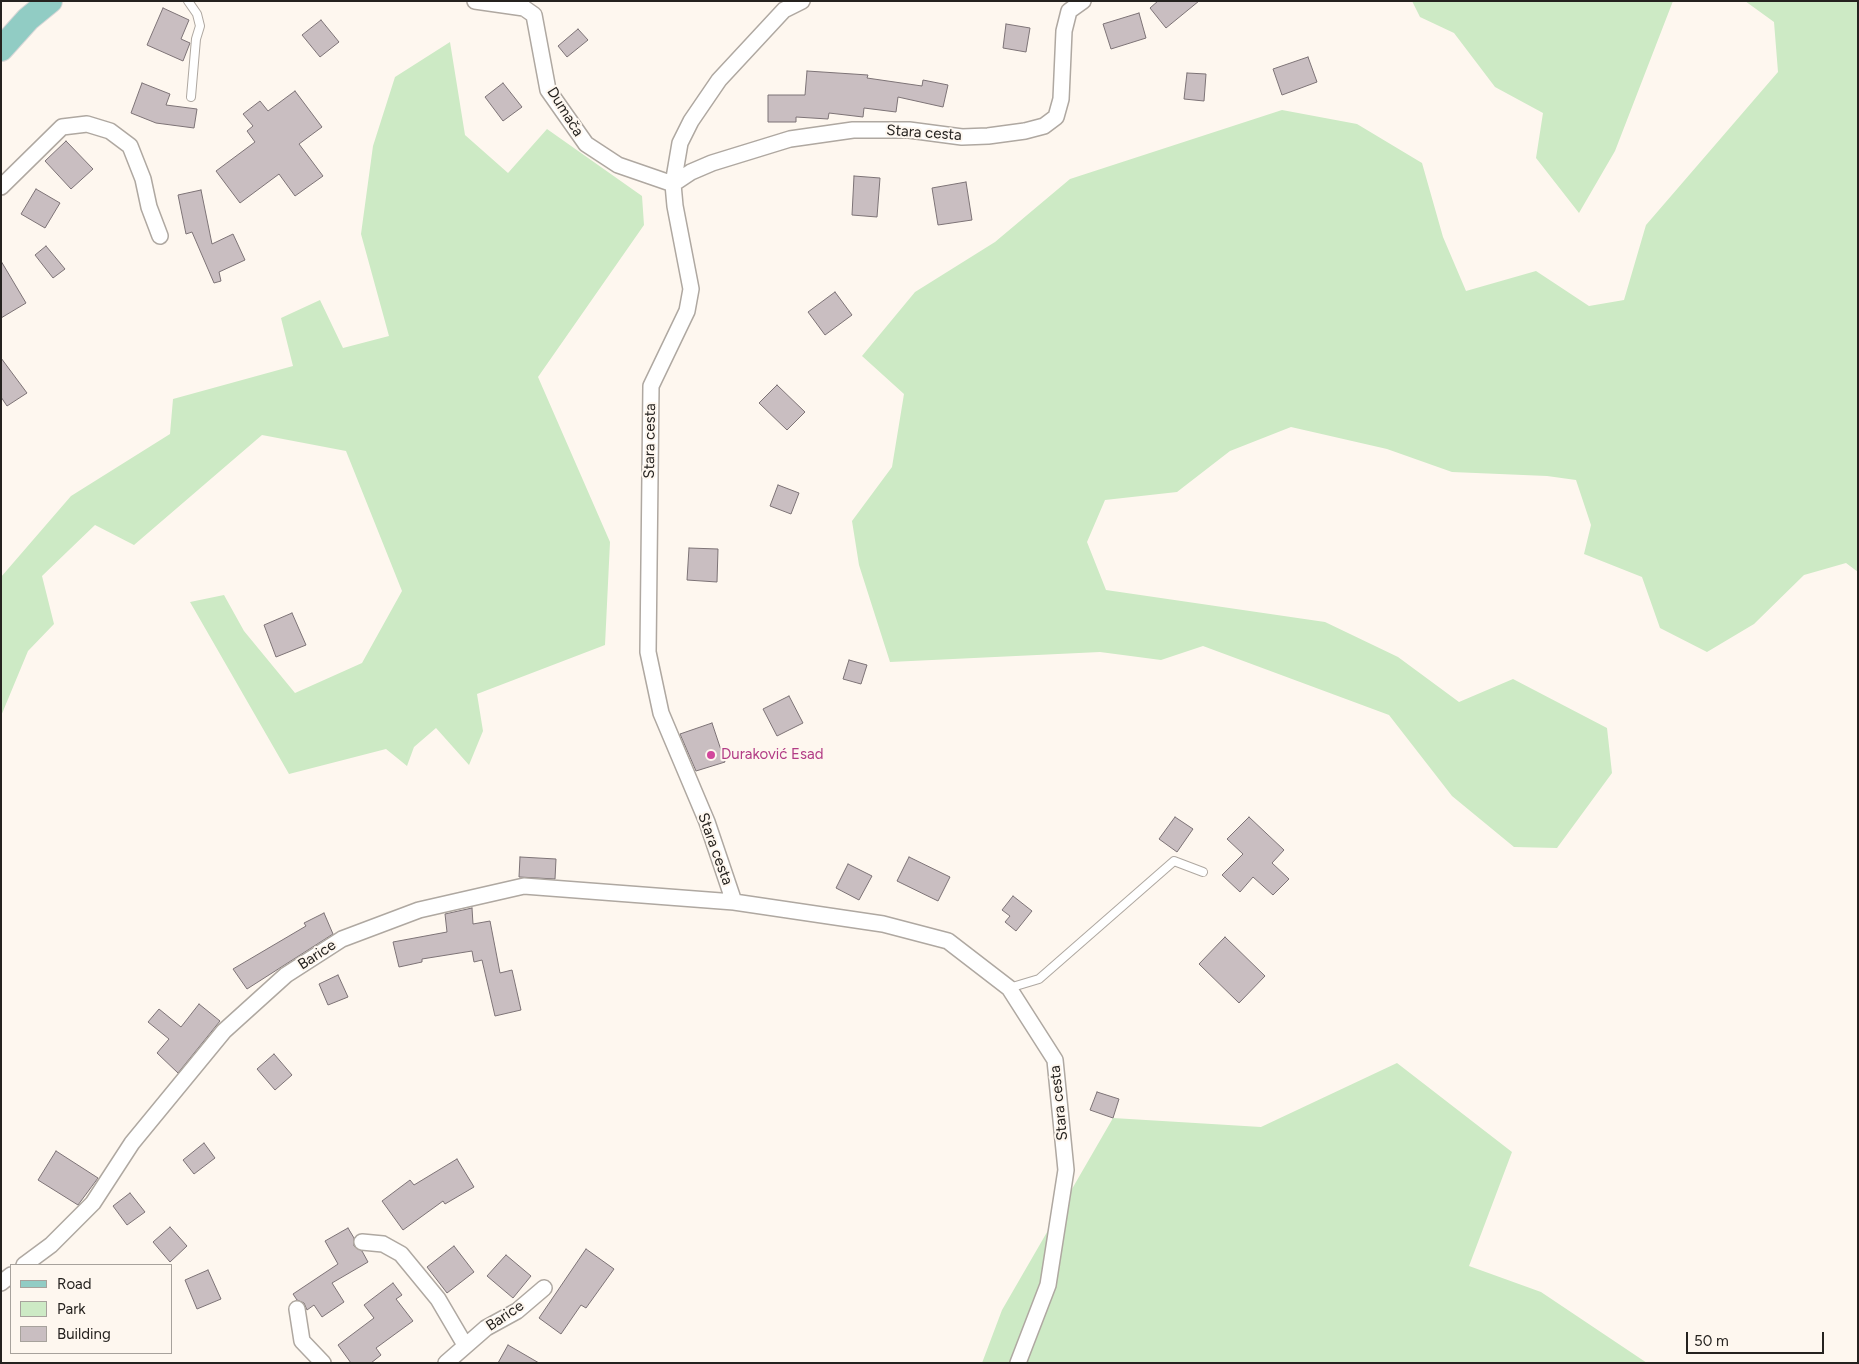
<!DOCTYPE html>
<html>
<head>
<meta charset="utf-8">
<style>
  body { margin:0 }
  #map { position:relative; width:1859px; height:1364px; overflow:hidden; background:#fef7ef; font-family:Figtree,sans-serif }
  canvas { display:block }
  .frame { position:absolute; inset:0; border:2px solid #25221f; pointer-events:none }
  .legend { position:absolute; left:10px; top:1264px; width:162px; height:90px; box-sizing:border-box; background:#fef7ef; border:1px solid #a7a29c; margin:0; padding:6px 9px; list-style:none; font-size:15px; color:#25221f }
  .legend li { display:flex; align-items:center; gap:10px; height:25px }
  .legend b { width:25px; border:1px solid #a7a29c }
  .scale { position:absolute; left:1686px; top:1332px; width:138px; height:22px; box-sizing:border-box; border:2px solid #25221f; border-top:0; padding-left:6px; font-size:15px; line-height:18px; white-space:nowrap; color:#25221f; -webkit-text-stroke:4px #fef7ef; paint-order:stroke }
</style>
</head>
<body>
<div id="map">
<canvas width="1859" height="1364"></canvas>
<div class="frame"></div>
<ul class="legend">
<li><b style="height:6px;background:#91ccc4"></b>Road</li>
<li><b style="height:14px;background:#cdeac5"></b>Park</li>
<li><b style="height:14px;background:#c9bec1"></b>Building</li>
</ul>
<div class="scale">50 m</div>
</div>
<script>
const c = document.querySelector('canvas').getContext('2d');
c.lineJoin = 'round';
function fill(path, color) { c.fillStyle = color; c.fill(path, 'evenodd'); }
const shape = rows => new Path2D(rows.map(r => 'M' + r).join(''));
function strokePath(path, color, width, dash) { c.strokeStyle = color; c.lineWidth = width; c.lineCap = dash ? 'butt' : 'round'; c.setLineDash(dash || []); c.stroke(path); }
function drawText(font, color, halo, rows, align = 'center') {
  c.font = font + ' Figtree,sans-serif'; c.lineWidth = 4; c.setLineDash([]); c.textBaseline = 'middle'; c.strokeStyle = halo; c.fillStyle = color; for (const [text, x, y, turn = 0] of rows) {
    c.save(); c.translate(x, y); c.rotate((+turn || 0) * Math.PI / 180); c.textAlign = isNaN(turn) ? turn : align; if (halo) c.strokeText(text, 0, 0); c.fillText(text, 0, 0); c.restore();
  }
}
fill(shape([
  [1412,1,1673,1,1615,151,1579,213,1536,158,1543,113,1495,87,1454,33,1420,17],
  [1745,1,1858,1,1858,572,1846,563,1804,575,1754,624,1707,652,1660,628,1642,577,1584,554,1591,525,1576,480,1547,476,1452,472,1387,449,1291,427,1230,451,1177,492,1105,500,1087,542,1106,590,1325,622,1398,657,1459,702,1513,679,1607,728,1612,773,1557,848,1514,847,1452,796,1389,715,1203,646,1161,660,1100,652,890,662,859,565,852,521,892,467,904,394,862,356,915,292,995,242,1070,179,1282,110,1357,124,1422,163,1443,237,1466,291,1536,271,1589,306,1624,300,1646,225,1778,72,1774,22],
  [450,42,465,135,508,173,547,129,642,196,644,225,538,377,610,542,605,645,477,694,483,731,469,765,436,728,414,747,407,766,386,749,289,774,190,602,224,595,244,631,295,693,362,663,402,591,346,451,262,435,134,545,95,525,42,576,54,624,28,651,1,716,1,577,71,496,170,434,173,399,293,366,281,318,320,300,343,348,389,336,361,234,373,146,395,77],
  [1397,1063,1512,1152,1469,1266,1541,1292,1647,1363,982,1363,1002,1310,1113,1118,1261,1127]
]), '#cdeac5');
const building = shape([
  [1158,1,1199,1,1166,28,1150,8,1158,1],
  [163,8,189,20,181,39,190,43,183,61,147,45,163,8],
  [1139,13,1146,38,1111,49,1103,24,1139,13],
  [321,20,339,42,320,57,302,35,321,20],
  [1006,24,1030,28,1026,52,1003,48,1006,24],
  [578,29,588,40,567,57,558,46,578,29],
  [1308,57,1317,82,1282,95,1273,69,1308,57],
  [807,71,868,75,867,78,922,86,923,80,948,85,943,107,898,97,896,112,864,108,863,117,829,113,828,119,796,117,796,122,768,122,768,95,805,95,807,71],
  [1187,73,1206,74,1204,101,1184,99,1187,73],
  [142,83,170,94,166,105,197,109,194,128,156,123,131,113,142,83],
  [503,83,522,107,503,121,485,97,503,83],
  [295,91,322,127,299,144,323,176,295,196,279,174,240,203,216,171,255,142,247,131,253,126,243,114,260,101,268,111,295,91],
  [66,141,93,169,71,189,45,161,66,141],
  [854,176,880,178,877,217,852,215,854,176],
  [966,182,972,220,938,225,932,188,966,182],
  [36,189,60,203,45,228,21,214,36,189],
  [201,190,212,244,233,234,245,260,219,272,221,281,214,283,192,232,186,234,178,195,201,190],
  [46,246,65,269,53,278,35,255,46,246],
  [1,261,26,303,1,318,1,261],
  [835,292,852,315,825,335,808,312,835,292],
  [1,358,27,393,7,406,1,397,1,358],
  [777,385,805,412,787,430,759,403,777,385],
  [778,485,799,493,791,514,770,506,778,485],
  [689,548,718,549,717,582,687,580,689,548],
  [292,613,306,645,276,657,264,625,292,613],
  [849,660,867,665,861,684,843,679,849,660],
  [789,696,803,723,777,736,763,709,789,696],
  [712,723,725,762,696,771,680,734,712,723],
  [1175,817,1193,829,1177,852,1159,839,1175,817],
  [1249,817,1284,850,1272,863,1289,879,1273,895,1253,877,1240,892,1222,875,1243,854,1227,839,1249,817],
  [520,857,556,859,555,879,519,877,520,857],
  [909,857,950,877,938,901,897,881,909,857],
  [848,864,872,876,859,900,836,888,848,864],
  [1013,896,1032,911,1016,931,1005,922,1010,916,1002,910,1013,896],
  [472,908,473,924,490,921,500,973,512,970,521,1010,495,1016,482,960,474,962,472,951,422,959,422,962,399,967,393,942,447,932,445,914,472,908],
  [324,913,333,934,247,989,233,969,306,926,304,923,324,913],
  [1225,937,1265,976,1239,1003,1199,964,1225,937],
  [338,975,348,997,328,1005,319,984,338,975],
  [199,1004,220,1021,178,1073,157,1053,169,1039,148,1022,159,1009,181,1027,199,1004],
  [274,1054,292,1075,275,1090,257,1069,274,1054],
  [1097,1092,1119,1099,1113,1118,1090,1110,1097,1092],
  [204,1143,215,1158,194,1174,183,1160,204,1143],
  [56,1151,98,1178,78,1205,38,1180,56,1151],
  [457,1159,474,1187,445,1204,443,1201,403,1230,382,1201,410,1180,414,1185,457,1159],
  [130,1193,145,1212,127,1225,113,1206,130,1193],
  [170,1227,187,1246,170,1262,153,1242,170,1227],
  [348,1228,354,1238,354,1246,362,1251,368,1262,332,1283,344,1302,322,1317,314,1305,307,1310,304,1303,297,1300,293,1294,338,1264,325,1241,348,1228],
  [454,1246,474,1272,447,1293,427,1267,454,1246],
  [586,1249,614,1269,586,1308,581,1305,561,1334,539,1318,586,1249],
  [506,1255,531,1276,513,1298,487,1276,506,1255],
  [208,1270,221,1299,197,1309,185,1280,208,1270],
  [393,1283,402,1295,396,1299,413,1321,376,1348,381,1355,371,1363,351,1363,338,1345,374,1318,364,1305,393,1283],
  [508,1345,539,1363,498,1363,508,1345]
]);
fill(building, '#c9bec1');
strokePath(building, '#7d7376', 1);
const service = shape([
  [188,1,197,14,200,26,196,39,191,97],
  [1009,988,1039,979,1174,861,1203,872]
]);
const minor = shape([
  [475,1,524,8,534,15,548,90,586,144,618,165,673,184,691,172,712,163,790,139,853,130,909,130,962,137,988,136,1025,131,1044,126,1056,117,1061,99,1064,31,1069,11,1083,1],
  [802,1,784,10,719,80,691,121,680,143,673,184,675,206,691,289,687,311,651,386,648,652,661,713,707,822,734,902,883,924,948,941,1009,988,1055,1060,1066,1170,1048,1285,1018,1363],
  [1,187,62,127,87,124,110,131,130,146,143,179,149,207,160,236],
  [362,1242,383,1244,401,1254,438,1299,465,1345],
  [24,1265,51,1245,93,1203,132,1143,224,1031,286,975,342,939,419,910,524,886,734,902],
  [1,1283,11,1275],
  [297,1309,302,1341,323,1363],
  [446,1363,486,1328,517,1311,544,1288]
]);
const primary = shape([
  [1,49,28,19,50,1]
]);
strokePath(service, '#afa8a1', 10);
strokePath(minor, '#afa8a1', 18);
strokePath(primary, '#d8d7d7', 26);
strokePath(service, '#fff', 8);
strokePath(minor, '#fff', 15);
strokePath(primary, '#91ccc4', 24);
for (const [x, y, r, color] of [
  [711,755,5,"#d1479c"]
]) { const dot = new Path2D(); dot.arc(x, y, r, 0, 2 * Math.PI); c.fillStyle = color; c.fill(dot); strokePath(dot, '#fef7ef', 2); }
drawText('15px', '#25221f', '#fef7ef', [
  ["Dumača",565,112,58],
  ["Stara cesta",924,133,4],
  ["Stara cesta",650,441,-89],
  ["Stara cesta",715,849,70],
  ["Barice",317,955,-33],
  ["Stara cesta",1059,1103,-96],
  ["Barice",505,1316,-34]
]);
drawText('15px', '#b23c85', '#fef7ef', [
  ["Duraković Esad",721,755]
], 'left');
</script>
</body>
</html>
